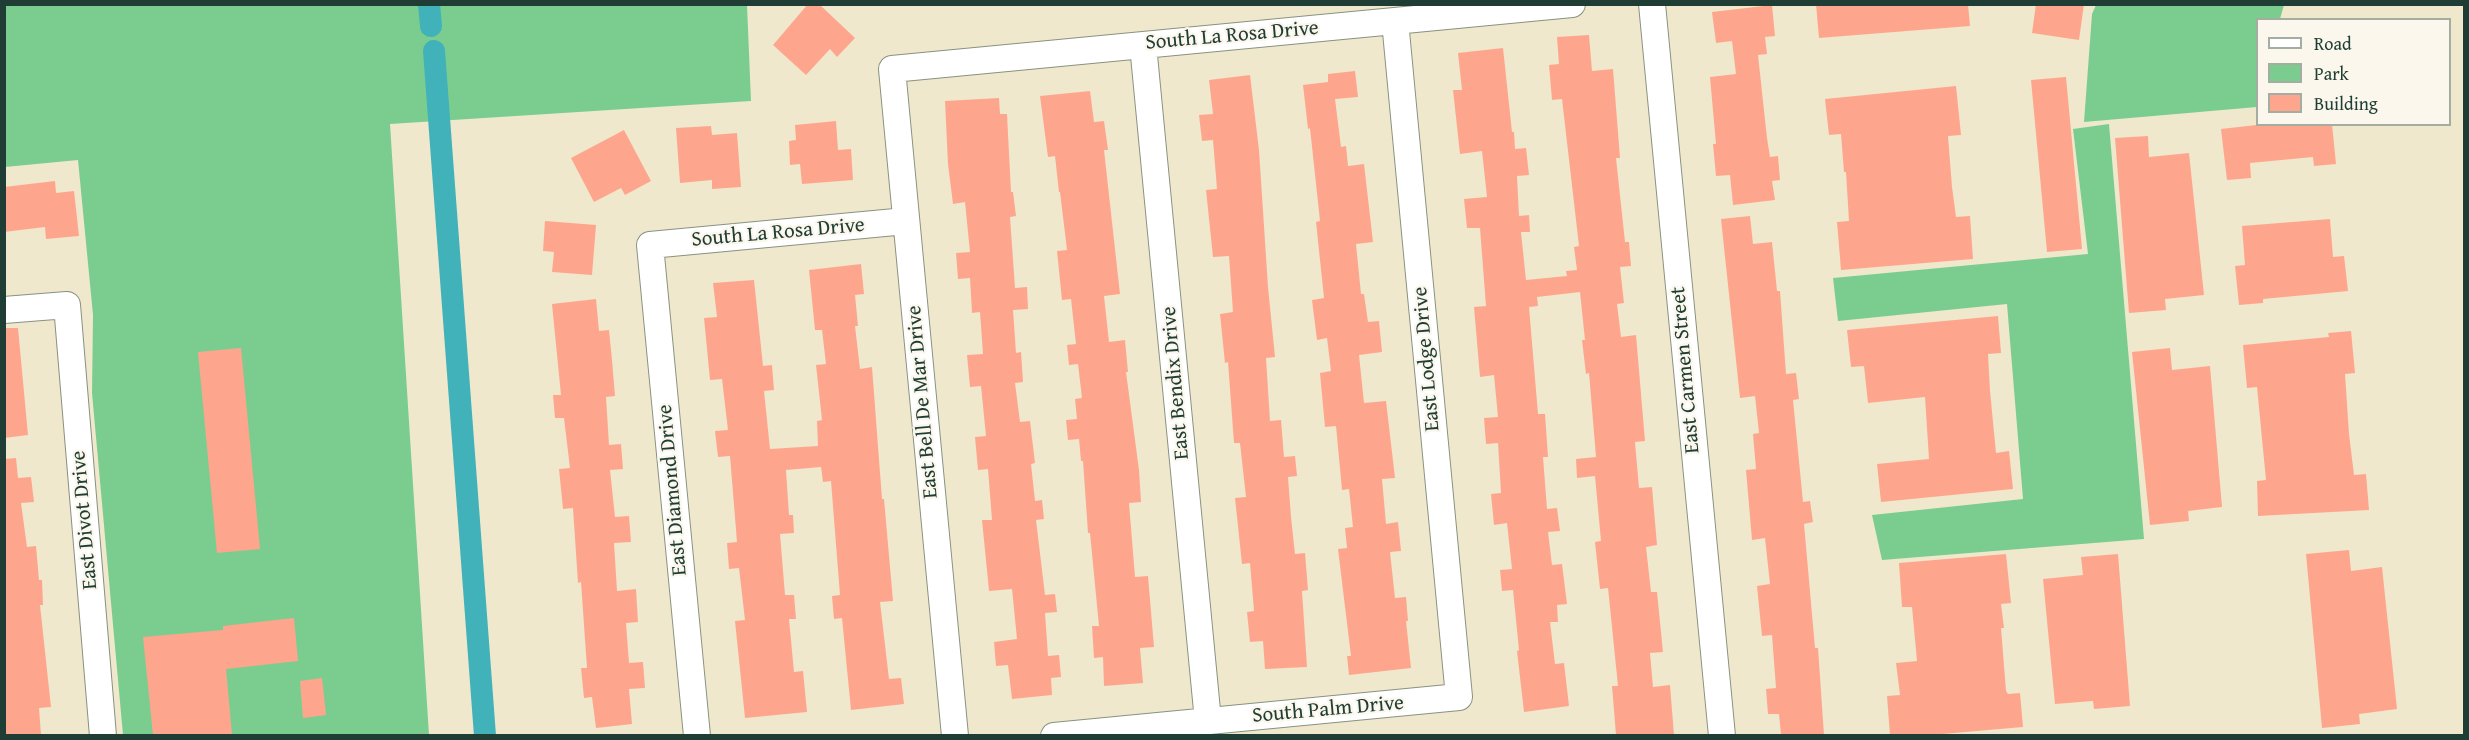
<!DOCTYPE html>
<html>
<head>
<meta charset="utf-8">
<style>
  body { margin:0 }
  #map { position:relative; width:2469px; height:740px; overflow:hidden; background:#f0e8cd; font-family:"Gentium Book Plus",serif }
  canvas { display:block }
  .frame { position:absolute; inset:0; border:6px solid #1f3d34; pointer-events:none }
  .legend { position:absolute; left:2256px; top:18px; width:195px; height:108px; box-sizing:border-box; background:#fbf7ec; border:2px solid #a3ada2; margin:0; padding:8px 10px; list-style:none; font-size:18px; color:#1f3d34 }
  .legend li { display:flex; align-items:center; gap:12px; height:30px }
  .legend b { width:30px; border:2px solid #a3ada2 }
</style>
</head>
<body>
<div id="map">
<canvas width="2469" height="740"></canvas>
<div class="frame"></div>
<ul class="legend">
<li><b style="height:8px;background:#fff"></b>Road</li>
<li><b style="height:16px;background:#7bcd8f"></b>Park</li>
<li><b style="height:16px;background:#fea68d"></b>Building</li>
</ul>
</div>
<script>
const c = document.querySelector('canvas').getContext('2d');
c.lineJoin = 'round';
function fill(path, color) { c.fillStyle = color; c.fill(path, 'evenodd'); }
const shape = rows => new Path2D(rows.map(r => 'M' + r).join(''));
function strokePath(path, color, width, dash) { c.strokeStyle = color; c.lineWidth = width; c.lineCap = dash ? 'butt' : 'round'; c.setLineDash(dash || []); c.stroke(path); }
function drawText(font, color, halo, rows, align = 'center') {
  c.font = font + ' "Gentium Book Plus",serif'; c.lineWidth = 4.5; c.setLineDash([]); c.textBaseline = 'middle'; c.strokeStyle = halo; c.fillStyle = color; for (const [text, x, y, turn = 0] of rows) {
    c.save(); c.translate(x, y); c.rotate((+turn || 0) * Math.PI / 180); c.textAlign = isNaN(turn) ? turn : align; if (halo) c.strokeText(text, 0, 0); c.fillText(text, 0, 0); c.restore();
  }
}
fill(shape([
  [5,5,747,5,751,101,390,124,429,735,123,735,92,393,93,315,78,160,5,167],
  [2096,5,2284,5,2280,19,2258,20,2257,107,2084,122,2092,14],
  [2109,124,2144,539,1882,560,1872,515,2023,499,2007,304,1838,321,1833,278,2088,254,2073,129]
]), '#7bcd8f');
strokePath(shape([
  [429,4,431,26],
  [434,51,485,736]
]), '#41b2b9', 22);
fill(shape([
  [808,4,819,4,855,38,837,57,830,49,806,75,773,45],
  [1816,4,1968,4,1970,26,1819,38],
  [2036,4,2084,4,2079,40,2032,33],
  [1772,5,1775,36,1765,37,1767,54,1758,55,1767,138,1770,157,1778,156,1780,180,1772,181,1775,200,1733,205,1730,175,1716,176,1713,144,1716,144,1710,77,1736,74,1732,41,1716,43,1712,12],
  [1589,35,1592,71,1613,69,1620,158,1616,158,1625,242,1629,242,1631,266,1620,267,1624,303,1617,304,1621,337,1636,335,1645,441,1635,442,1639,488,1652,487,1657,545,1646,547,1651,592,1657,592,1663,652,1650,653,1653,687,1670,685,1674,735,1616,735,1612,686,1618,686,1608,588,1600,589,1595,542,1601,541,1595,476,1577,478,1576,459,1596,457,1589,373,1586,374,1582,340,1585,340,1580,292,1537,297,1538,306,1529,307,1538,414,1545,414,1548,457,1543,457,1547,509,1557,508,1560,531,1548,532,1552,565,1562,564,1567,604,1557,605,1558,622,1550,622,1555,664,1564,663,1569,706,1524,712,1517,651,1519,650,1513,590,1502,591,1500,570,1512,569,1507,523,1494,525,1491,494,1501,493,1498,443,1486,444,1484,418,1498,417,1494,375,1480,377,1474,307,1486,306,1480,228,1467,228,1464,199,1487,197,1482,151,1460,154,1453,90,1462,90,1458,53,1503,48,1512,132,1514,132,1515,149,1526,148,1529,175,1517,176,1519,216,1529,215,1530,232,1521,232,1526,280,1567,276,1566,271,1577,270,1574,247,1579,246,1562,99,1552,100,1549,65,1559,64,1557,37],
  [1355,71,1358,97,1335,99,1341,147,1346,146,1348,166,1364,164,1373,242,1356,244,1361,294,1364,294,1368,322,1379,321,1382,352,1359,355,1364,403,1386,401,1395,478,1382,479,1386,524,1398,522,1401,551,1390,552,1395,598,1406,597,1408,621,1406,621,1411,668,1349,675,1347,656,1351,656,1338,549,1347,548,1345,528,1353,527,1349,489,1342,490,1336,426,1325,427,1320,373,1331,371,1327,338,1317,340,1312,300,1324,298,1316,222,1320,221,1310,128,1308,129,1303,85,1328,82,1328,74],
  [1250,75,1259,150,1268,287,1275,357,1266,358,1270,421,1281,420,1284,457,1295,456,1297,476,1288,477,1291,517,1295,554,1305,553,1308,590,1302,591,1307,667,1265,669,1263,641,1250,642,1247,612,1254,611,1250,563,1242,564,1235,498,1246,497,1240,443,1234,443,1228,362,1225,363,1220,314,1233,312,1229,256,1213,257,1206,190,1217,189,1213,140,1202,141,1199,115,1213,114,1209,80],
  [2066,77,2082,249,2047,252,2031,80],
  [1956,86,1961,135,1948,136,1952,187,1956,217,1970,216,1973,259,1841,270,1837,222,1849,221,1846,172,1844,172,1841,134,1829,135,1825,99],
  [1090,91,1094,122,1104,121,1108,150,1104,150,1120,294,1104,296,1109,342,1125,340,1128,372,1126,372,1139,470,1141,502,1129,503,1135,577,1148,576,1154,647,1140,648,1143,683,1104,686,1103,657,1094,658,1092,626,1099,626,1090,533,1088,533,1083,461,1081,461,1079,439,1068,440,1066,420,1077,419,1075,399,1082,398,1078,364,1069,365,1067,345,1076,344,1071,299,1062,300,1057,251,1067,250,1060,192,1059,192,1055,156,1048,157,1040,96],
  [999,98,1000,114,1007,114,1011,192,1013,192,1016,216,1010,217,1015,288,1027,287,1028,309,1013,310,1016,353,1021,352,1023,382,1015,383,1020,422,1030,421,1035,463,1031,464,1035,501,1042,500,1044,519,1036,520,1045,595,1055,594,1057,612,1045,613,1048,656,1059,655,1061,677,1051,678,1052,695,1012,699,1008,665,996,666,994,642,1017,639,1012,589,989,591,982,520,992,520,988,469,978,470,975,437,986,436,981,386,970,387,967,355,983,354,980,312,972,313,970,278,958,279,956,253,970,252,965,202,953,204,948,164,945,101],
  [836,121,838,150,851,149,853,180,802,184,800,164,790,165,789,141,796,140,795,125],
  [2265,124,2332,124,2336,164,2314,166,2313,157,2250,163,2251,178,2227,180,2221,129],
  [711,126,712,135,737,133,741,187,712,189,712,180,680,183,676,128],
  [624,130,651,181,625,195,621,188,594,202,571,158],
  [2148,136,2149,157,2189,153,2204,295,2165,299,2166,310,2129,313,2115,138],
  [55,181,56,193,74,191,79,236,46,239,45,227,4,232,4,187],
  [1750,216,1753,244,1772,242,1777,291,1780,291,1786,374,1796,373,1799,399,1793,400,1803,502,1810,501,1813,522,1804,524,1815,648,1818,648,1824,735,1781,735,1779,714,1768,714,1766,689,1776,688,1772,635,1762,636,1757,586,1770,584,1765,538,1752,540,1746,470,1756,469,1753,434,1759,433,1755,396,1740,398,1721,219],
  [2330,219,2333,257,2344,256,2348,291,2263,299,2263,303,2239,305,2235,266,2245,265,2242,226],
  [545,221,596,225,592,275,552,272,554,252,543,251],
  [861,264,864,294,855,295,858,326,855,326,860,369,872,367,882,499,884,499,893,601,880,602,889,679,901,678,904,704,851,710,842,618,834,619,832,596,840,595,831,481,823,482,821,467,786,470,789,515,793,515,794,533,780,534,785,595,794,595,796,619,789,619,794,672,803,671,807,712,745,718,735,621,745,620,739,568,729,569,727,543,737,542,730,456,718,457,715,431,728,430,722,379,710,380,704,318,717,317,713,283,754,280,763,366,772,365,774,390,764,391,770,449,818,446,817,421,822,420,816,365,826,364,822,330,815,330,809,270],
  [596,299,599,331,609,330,612,360,615,396,606,397,609,445,621,444,623,469,610,470,615,517,629,516,631,542,614,543,617,591,636,589,638,622,626,623,629,663,643,662,645,688,629,689,632,724,596,728,592,697,584,698,581,668,587,668,581,582,578,583,573,508,563,509,559,469,570,468,564,418,555,418,553,395,561,395,552,304],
  [1998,316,2001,353,1988,354,1990,391,1996,453,2009,451,2013,489,1881,502,1877,464,1929,459,1925,397,1868,403,1864,366,1851,367,1847,330],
  [4,328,18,328,28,435,4,438],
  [2351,331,2355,373,2345,374,2349,434,2354,475,2366,474,2369,510,2258,516,2257,481,2266,480,2257,387,2247,388,2243,345,2329,337,2328,333],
  [241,348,260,549,217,553,198,352],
  [2170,348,2172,370,2210,366,2222,507,2188,511,2189,521,2150,525,2132,352],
  [16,458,18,478,31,477,34,502,21,503,27,547,36,546,39,580,42,580,43,605,40,605,51,707,39,708,41,735,4,735,4,459],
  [2349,550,2351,571,2382,567,2397,709,2359,714,2360,724,2322,728,2306,554],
  [2006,554,2011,603,2001,604,2004,628,2001,628,2006,691,2008,694,2020,693,2023,727,1931,735,1890,735,1887,696,1900,695,1896,663,1917,661,1912,607,1902,607,1899,563],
  [2118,554,2130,706,2094,709,2093,701,2055,704,2043,579,2083,575,2081,557],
  [294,618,298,661,226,669,232,735,153,735,143,637,223,630,223,626],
  [322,678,326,715,303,718,300,681]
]), '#fea68d');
const street = shape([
  [1652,4,1722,736],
  [1143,45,1208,721],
  [4,310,67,305,103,736],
  [697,736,650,245,906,221],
  [955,736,892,69,1572,4],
  [1054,736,1459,697,1395,21]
]);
strokePath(street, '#889280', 28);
strokePath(street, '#fff', 26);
drawText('21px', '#1f3d34', '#fbf7ec', [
  ["South La Rosa Drive",1232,36,-5],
  ["South La Rosa Drive",778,233,-5],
  ["East Lodge Drive",1427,359,-95],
  ["East Carmen Street",1686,370,-95],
  ["East Bendix Drive",1176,383,-95],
  ["East Bell De Mar Drive",923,402,-95],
  ["East Diamond Drive",673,490,-95],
  ["East Divot Drive",85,520,-95],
  ["South Palm Drive",1328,710,-5]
]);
</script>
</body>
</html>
